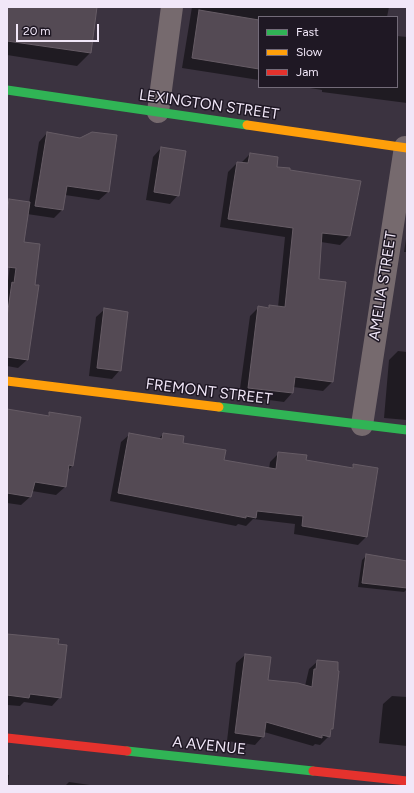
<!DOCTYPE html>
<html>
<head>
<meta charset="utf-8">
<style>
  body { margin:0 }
  #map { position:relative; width:414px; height:793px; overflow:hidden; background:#3b3340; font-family:Figtree,sans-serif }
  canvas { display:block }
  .frame { position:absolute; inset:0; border:8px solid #f1e7f8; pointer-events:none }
  .legend { position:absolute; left:258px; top:16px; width:140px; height:72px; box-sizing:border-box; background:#1f1824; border:1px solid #736b79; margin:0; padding:5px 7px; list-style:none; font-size:12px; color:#f1e7f8 }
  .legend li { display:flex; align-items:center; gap:8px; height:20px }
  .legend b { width:20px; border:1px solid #736b79 }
  .scale { position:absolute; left:16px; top:24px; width:83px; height:18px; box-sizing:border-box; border:2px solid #f1e7f8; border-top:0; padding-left:5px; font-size:12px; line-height:14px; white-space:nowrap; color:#f1e7f8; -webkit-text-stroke:3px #1f1824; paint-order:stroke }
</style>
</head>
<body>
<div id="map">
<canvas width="414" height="793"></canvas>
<div class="frame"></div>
<ul class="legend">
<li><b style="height:5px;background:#30b455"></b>Fast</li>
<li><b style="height:5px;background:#ff9f0a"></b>Slow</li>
<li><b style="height:5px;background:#e5322d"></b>Jam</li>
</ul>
<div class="scale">20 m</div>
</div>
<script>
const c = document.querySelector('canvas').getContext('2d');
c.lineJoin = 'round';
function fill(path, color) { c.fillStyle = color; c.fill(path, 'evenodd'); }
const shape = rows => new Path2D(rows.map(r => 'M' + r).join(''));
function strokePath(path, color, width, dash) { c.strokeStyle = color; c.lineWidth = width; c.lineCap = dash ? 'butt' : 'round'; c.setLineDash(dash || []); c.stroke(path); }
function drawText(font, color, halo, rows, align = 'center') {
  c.font = font + ' Figtree,sans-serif'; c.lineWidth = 3; c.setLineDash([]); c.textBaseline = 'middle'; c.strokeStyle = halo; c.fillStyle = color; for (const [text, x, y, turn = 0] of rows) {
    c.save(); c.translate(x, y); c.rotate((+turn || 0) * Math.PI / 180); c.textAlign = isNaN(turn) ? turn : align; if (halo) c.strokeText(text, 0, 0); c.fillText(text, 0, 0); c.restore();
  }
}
fill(shape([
  [7,7,96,7,90,53,77,66,7,55],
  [192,7,389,7,387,17,259,17,259,80,182,68],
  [397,36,407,37,407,103,322,92,322,90,304,87,397,87],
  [47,133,108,192,99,200,65,195,62,210,54,218,27,214,7,230,7,203,10,200,29,203,39,142],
  [161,148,178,195,170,204,146,200,153,157],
  [250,154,276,168,349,236,340,245,321,242,318,280,332,382,323,391,293,387,292,393,284,402,239,396,250,316,259,307,278,307,285,237,220,227,228,172,237,163,241,163],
  [407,232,407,252,404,252],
  [20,242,27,360,18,368,7,366,7,288,12,251],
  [105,309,120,370,112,379,89,376,96,317],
  [398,351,407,352,407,420,384,418,389,360],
  [7,410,47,416,50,413,72,466,67,471,65,487,56,495,32,491,30,497,21,505,7,503],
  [130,434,158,440,163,434,223,461,269,469,270,462,279,453,305,460,350,469,354,465,377,469,366,537,358,545,294,534,295,524,253,519,246,526,238,524,236,526,110,501,121,442],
  [367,555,407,562,407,589,404,592,358,587,362,560],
  [7,635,60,697,52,706,24,702,20,706,7,705],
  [245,655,270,658,267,681,305,686,309,669,318,661,332,729,329,736,320,745,315,744,313,746,264,732,263,736,255,745,227,741,236,663],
  [392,696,407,697,407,746,379,743,383,704],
  [7,775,9,775,8,785,18,786,7,786],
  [69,782,97,786,65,786]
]), '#0007');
const building = shape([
  [7,7,97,7,91,53,7,41,7,7],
  [199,10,259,20,259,69,192,58,199,10],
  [47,132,80,138,92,132,117,135,109,192,67,186,63,210,35,206,47,132],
  [161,147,186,151,179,196,154,192,161,147],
  [250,153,278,157,277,167,290,168,290,170,361,181,350,236,322,233,319,279,346,282,333,382,295,377,293,393,248,388,258,306,269,308,269,305,285,307,293,228,228,219,237,162,248,163,250,153],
  [9,199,30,202,24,242,40,244,35,285,39,285,28,360,7,357,7,317,12,282,14,283,16,268,7,267,7,214,9,199],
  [104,308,128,312,121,371,97,368,104,308],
  [7,409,49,416,49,412,81,417,73,466,69,465,66,487,35,482,31,497,7,493,7,409],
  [129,433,162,439,163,433,184,436,183,443,226,450,224,460,276,469,278,452,307,455,306,460,353,468,353,464,378,468,367,537,302,526,303,516,257,511,256,518,246,516,246,518,118,493,129,433],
  [366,554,407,561,407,588,362,583,366,554],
  [7,634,59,639,58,644,67,645,61,698,30,694,29,698,7,695,7,634],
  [245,654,271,657,268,680,298,683,312,687,314,669,316,669,317,660,338,662,338,671,339,671,333,729,331,729,330,737,322,735,322,738,266,722,264,737,235,733,245,654]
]);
fill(building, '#544a54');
strokePath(building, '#665c65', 1);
strokePath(shape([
  [158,112,172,7],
  [362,425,405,147]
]), '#766a6e', 22);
strokePath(shape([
  [7,90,247,125],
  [219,407,407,430],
  [127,751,313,771]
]), '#30b455', 9);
strokePath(shape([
  [247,125,407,148],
  [7,381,219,407]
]), '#ff9f0a', 9);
strokePath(shape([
  [7,738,127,751],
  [313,771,407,781]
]), '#e5322d', 9);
drawText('15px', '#f1e7f8', '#1f1824', [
  ["LEXINGTON STREET",209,105,8],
  ["AMELIA STREET",383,286,-81],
  ["FREMONT STREET",209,392,7],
  ["A AVENUE",209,746,6]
]);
</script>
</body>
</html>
